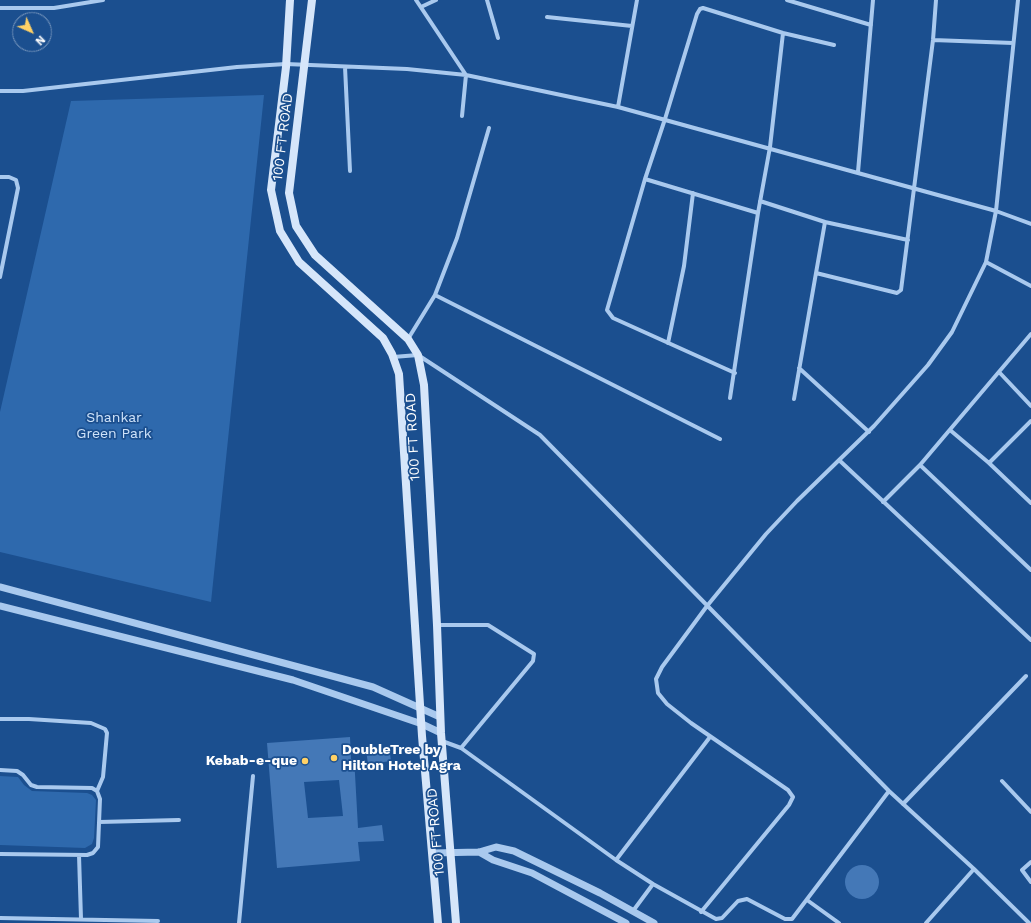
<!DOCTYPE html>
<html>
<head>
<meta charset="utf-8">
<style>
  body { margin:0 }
  #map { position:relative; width:1031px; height:923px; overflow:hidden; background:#1b4f8f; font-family:"Work Sans",sans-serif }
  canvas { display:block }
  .north { position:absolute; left:12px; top:12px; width:40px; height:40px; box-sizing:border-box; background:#1b4f8f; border:1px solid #7695bc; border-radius:50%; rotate:135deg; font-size:11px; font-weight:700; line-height:16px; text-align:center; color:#fff }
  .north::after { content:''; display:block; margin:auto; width:14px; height:18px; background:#ffd166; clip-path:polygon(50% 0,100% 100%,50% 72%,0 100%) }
</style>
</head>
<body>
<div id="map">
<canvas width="1031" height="923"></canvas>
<div class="north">N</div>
</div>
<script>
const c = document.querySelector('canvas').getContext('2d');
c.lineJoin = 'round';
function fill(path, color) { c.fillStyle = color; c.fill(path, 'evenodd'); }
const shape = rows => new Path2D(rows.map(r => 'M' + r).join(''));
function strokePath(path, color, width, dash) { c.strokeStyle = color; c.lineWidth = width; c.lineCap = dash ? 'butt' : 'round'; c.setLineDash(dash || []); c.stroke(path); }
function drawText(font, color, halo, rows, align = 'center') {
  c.font = font + ' "Work Sans",sans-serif'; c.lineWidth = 3.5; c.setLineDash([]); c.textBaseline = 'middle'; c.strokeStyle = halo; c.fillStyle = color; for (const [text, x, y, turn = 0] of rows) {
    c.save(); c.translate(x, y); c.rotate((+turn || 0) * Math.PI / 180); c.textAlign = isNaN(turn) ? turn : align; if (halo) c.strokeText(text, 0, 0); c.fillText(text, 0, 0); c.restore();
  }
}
fill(shape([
  [264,95,211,602,0,552,0,412,71,101],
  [0,776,18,777,24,785,32,791,87,793,92,795,96,800,94,838,92,844,85,848,0,845]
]), '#2e69ad');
fill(shape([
  [350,737,351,759,354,760,355,774,358,828,382,825,384,841,358,842,360,861,277,868,267,743],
  [339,780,343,816,308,818,304,782],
  [389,746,391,761,368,764,366,750],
  '845 882a17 17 0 1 1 34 0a17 17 0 1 1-34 0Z'
]), '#4478b7');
strokePath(shape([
  [416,0,466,75,462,116],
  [487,0,498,38],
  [787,0,871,25],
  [421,7,436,0],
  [0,8,54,8,103,0],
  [547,17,632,26],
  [933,40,1013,43],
  [345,67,350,171],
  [0,91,23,91,237,67,286,64,407,69,466,75,618,107,996,211,1031,224],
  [618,107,637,0],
  [858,172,873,0],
  [0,177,9,177,16,180,18,188,0,277],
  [645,179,758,213],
  [760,201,825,222],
  [986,262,1031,286],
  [816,273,825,222,908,240],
  [435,295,720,439],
  [408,339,435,295,457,238,489,128],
  [668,343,684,266,693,193],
  [393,357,418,355,540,435,889,791,974,869,1029,923],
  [799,368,869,432],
  [999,372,1031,406],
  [735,373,613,318,607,310,645,179,665,119,697,14,700,9,703,8,783,33,834,45],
  [730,398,758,213,770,147,783,33],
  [794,399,816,273,897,293,901,290,933,40,936,0],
  [950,430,989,463,1031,503],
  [839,460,1031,640],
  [989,463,1031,421],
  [920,465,1031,570],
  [883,502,920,465,1031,334],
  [437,625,488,625,534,654,533,661,461,748],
  [0,719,29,719,91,723,105,729,107,733,103,777,97,791],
  [710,737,616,860,653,884,716,919,722,918,738,901,747,899,785,919,792,919,889,791],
  [442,741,461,748,616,860],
  [0,770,17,771,23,775,31,785,37,787,92,788,97,791,100,799,98,847,93,853,87,855,0,854],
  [1002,781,1031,812],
  [903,804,1026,676],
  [99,822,179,820],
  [79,855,81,919],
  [1031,862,1022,870,1031,882],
  [807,900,839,923],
  [633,911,653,884],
  [701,912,789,805,793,797,788,790,691,723,667,704,658,693,656,679,662,667,707,606,766,534,797,501,874,426,928,365,952,332,986,262,996,211,1018,0],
  [0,918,158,921],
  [239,923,253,776],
  [926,923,974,869]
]), '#a9c9ee', 4);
strokePath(shape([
  [0,587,373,687,440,717],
  [0,606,293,680,422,724,441,733],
  [479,852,493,860,532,873,626,923],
  [433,853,479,852,496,847,514,851,600,893,654,923]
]), '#a9c9ee', 7);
strokePath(shape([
  [290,0,286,67,271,190,280,231,299,262,383,338,392,354,399,374,422,736,438,923],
  [312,0,289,193,296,226,315,255,408,339,418,355,424,385,437,625,441,733,456,923]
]), '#d6e6fa', 8);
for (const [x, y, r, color] of [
  [334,758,4,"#ffd166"],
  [305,761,4,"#ffd166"]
]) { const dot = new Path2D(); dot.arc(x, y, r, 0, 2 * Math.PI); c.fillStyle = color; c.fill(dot); strokePath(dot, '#1b4f8f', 1.5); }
drawText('14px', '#fff', '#1b4f8f', [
  ["100 FT ROAD",283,137,-83],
  ["100 FT ROAD",413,437,-93],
  ["100 FT ROAD",436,832,-95]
]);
drawText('14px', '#cfe3fa', '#1b4f8f', [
  ["Shankar",114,418],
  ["Green Park",114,434]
]);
drawText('bold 14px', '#fff', '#1b4f8f', [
  ["DoubleTree by",342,750],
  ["Hilton Hotel Agra",342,766],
  ["Kebab-e-que",297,761,"right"]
], 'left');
</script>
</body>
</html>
